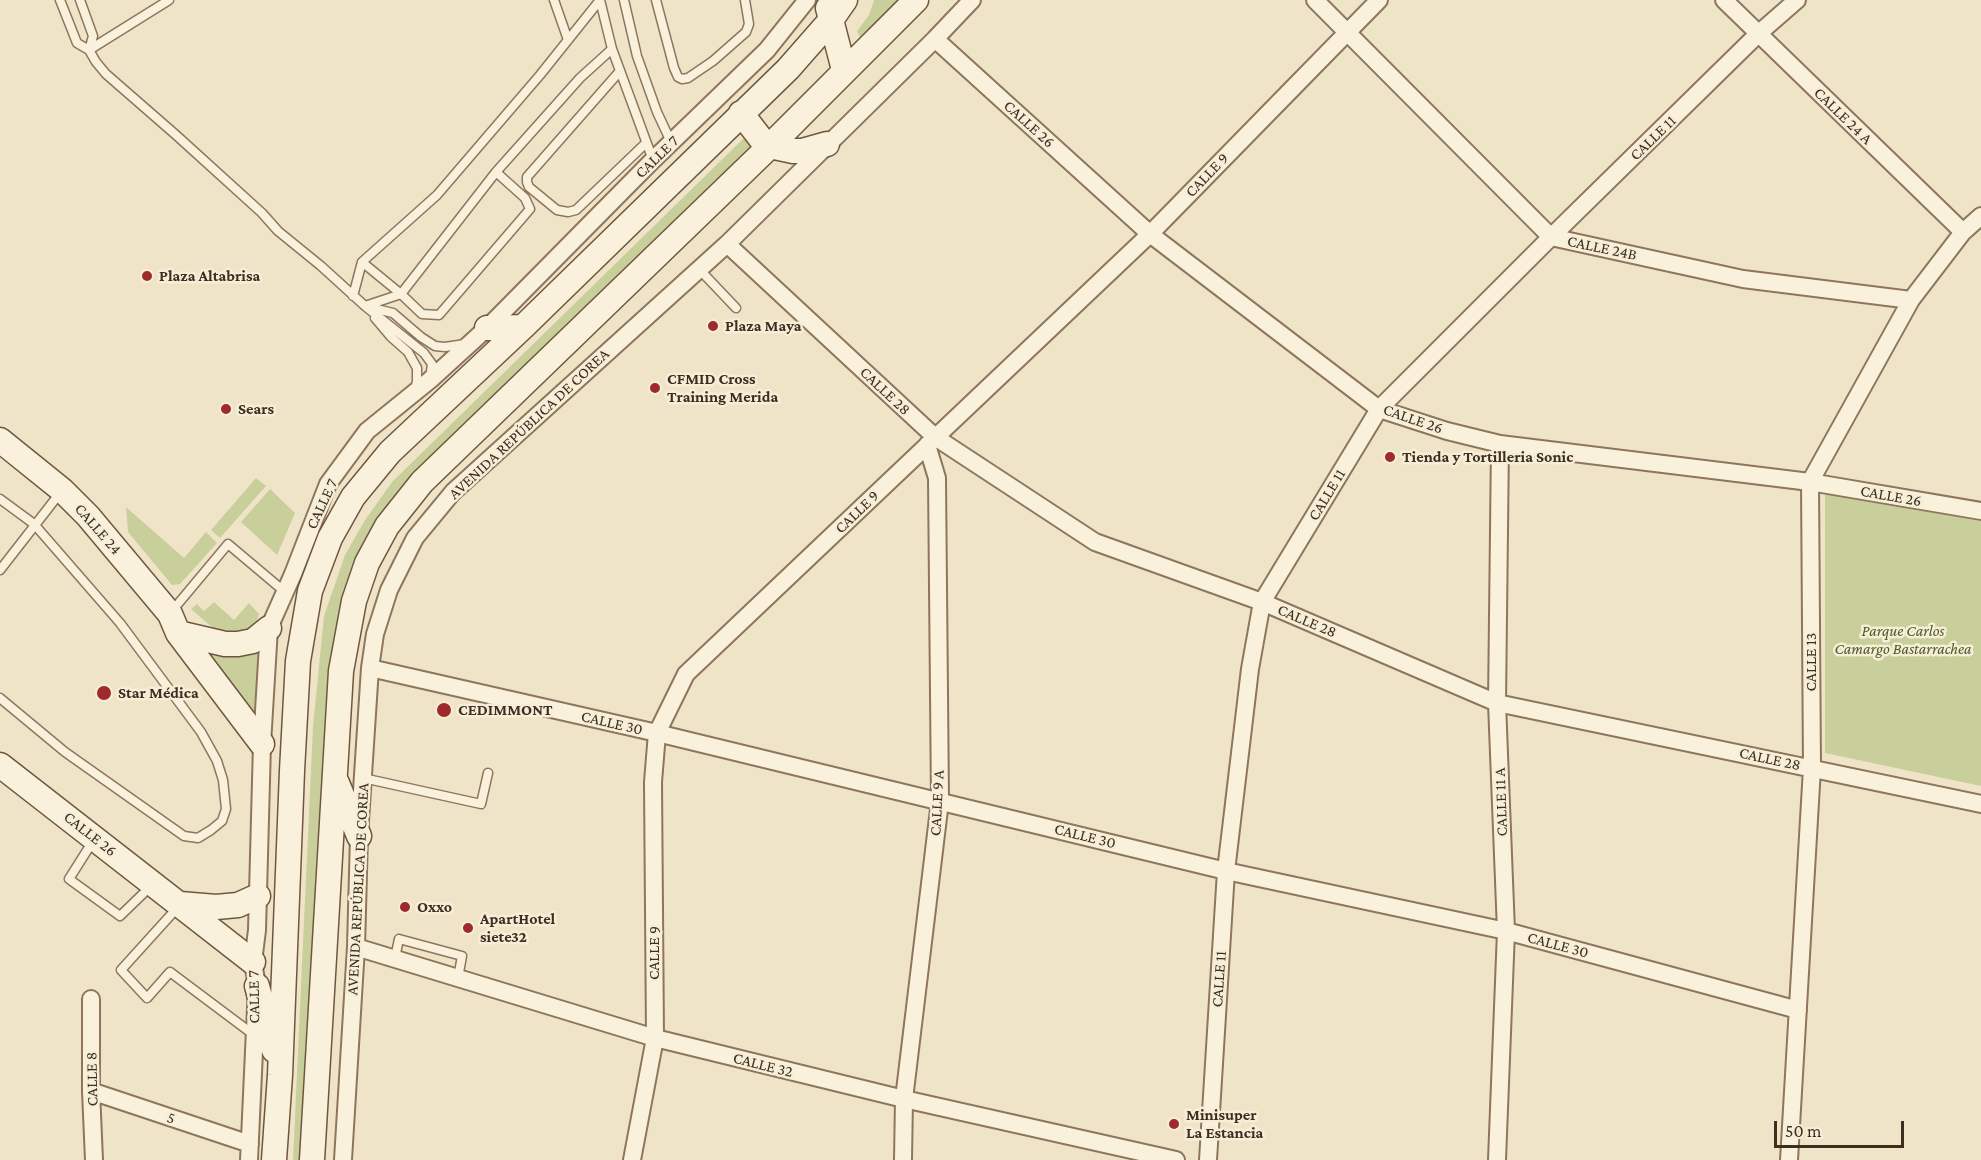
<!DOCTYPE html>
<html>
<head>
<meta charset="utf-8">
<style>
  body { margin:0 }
  #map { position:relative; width:1981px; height:1160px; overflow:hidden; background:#f0e4c8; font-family:"Crimson Pro",serif }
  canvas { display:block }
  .scale { position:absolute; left:1774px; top:1121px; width:130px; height:27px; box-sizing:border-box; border:3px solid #3d2e20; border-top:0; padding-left:8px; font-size:18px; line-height:21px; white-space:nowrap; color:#3d2e20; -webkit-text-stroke:4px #f7eed8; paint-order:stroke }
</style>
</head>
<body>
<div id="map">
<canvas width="1981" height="1160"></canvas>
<div class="scale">50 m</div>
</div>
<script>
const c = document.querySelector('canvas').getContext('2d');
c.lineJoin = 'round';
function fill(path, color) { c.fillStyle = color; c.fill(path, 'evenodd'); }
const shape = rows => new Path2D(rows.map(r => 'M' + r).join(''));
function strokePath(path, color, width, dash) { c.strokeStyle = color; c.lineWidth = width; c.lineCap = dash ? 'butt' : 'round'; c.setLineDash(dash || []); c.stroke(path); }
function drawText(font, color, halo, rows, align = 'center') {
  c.font = font + ' "Crimson Pro",serif'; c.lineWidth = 5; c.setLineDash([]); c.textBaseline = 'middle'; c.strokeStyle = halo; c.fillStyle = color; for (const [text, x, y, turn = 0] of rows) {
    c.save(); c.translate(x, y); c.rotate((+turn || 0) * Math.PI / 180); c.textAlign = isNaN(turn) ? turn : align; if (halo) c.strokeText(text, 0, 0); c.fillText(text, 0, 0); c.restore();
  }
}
fill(shape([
  [874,0,906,0,862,42,857,31,869,15],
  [745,137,755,148,361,559,304,1160,293,1160,313,726,324,616,345,555,365,520,392,482],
  [256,478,266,486,220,538,211,530],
  [270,489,295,513,277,555,241,522],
  [1825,494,1981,521,1981,786,1825,753],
  [126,507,184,558,206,532,217,543,180,584,172,585,128,532],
  [214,602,234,620,249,603,259,614,257,620,247,629,236,633,214,629,191,609,197,604,204,611],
  [203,649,217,655,231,656,262,649,258,724]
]), '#c9cf9b');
const lane = shape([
  [60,0,77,43,89,50,96,62,106,74,176,135,262,213,278,231,321,266,365,306,424,353,432,364,430,379],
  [80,0,93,36,89,50],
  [554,0,568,40],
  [600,0,612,49,653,160],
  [624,0,637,56,657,112,671,142],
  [656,0,674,68,678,77,682,79,688,78,713,61,746,32,749,24,745,0],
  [89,50,169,0],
  [620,71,527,177,527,182,529,187,557,210,568,212,576,210,646,143],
  [362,262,401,294,422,314,439,315,530,209,525,198,496,172],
  [699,269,736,308],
  [353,296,362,262,437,195,540,75,600,0],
  [365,306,401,294,496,172,580,78,612,49],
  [368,307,393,313,421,337,435,346,445,347,465,344],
  [375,318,391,337,408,352,417,368,417,381,415,391],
  [0,499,34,524,120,623,201,732,217,761,223,780,226,809,222,821,211,830,198,838,184,836,65,752,0,698],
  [0,570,60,493],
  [172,611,228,544,285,592],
  [363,778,481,804,488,773],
  [93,841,69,879,120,916,152,885],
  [178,907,121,970,147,998,170,972,254,1035],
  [395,958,399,939,462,956,458,978]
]);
const street = shape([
  [1315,0,1551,237,1743,279,1911,300],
  [1724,0,1963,232],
  [935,39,1150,234,1379,409,1447,431,1500,444,1810,482,1981,511],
  [727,244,935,437,1095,542,1262,602,1497,703,1981,804],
  [370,668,657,733,1226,871,1506,931,1798,1010],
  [356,947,655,1038,904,1099,1176,1160],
  [91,999,91,1091,94,1160],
  [91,1091,250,1144],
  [249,1160,257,986,253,962,257,930,262,744,269,628,293,574,328,484,367,431,430,380,487,328,653,160,767,50,807,0],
  [343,1160,356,947,359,836,370,668,375,634,389,590,415,538,453,492,727,244,935,39,972,0],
  [632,1160,655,1038,653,782,657,733,686,674,1150,234,1379,0],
  [903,1160,904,1099,940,801,937,478,927,445],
  [1208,1160,1226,871,1250,669,1262,602,1379,409,1551,237,1758,34,1797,0],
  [1497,1160,1506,931,1497,703,1500,444],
  [1789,1160,1812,768,1810,482,1911,300,1963,232,1981,216]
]);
const secondary = shape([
  [828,8,844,70],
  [741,113,761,139,770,146,793,151,802,151,827,144],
  [487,328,523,327],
  [0,440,62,490,88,516,170,614,178,633,262,744],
  [178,633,225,644,238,644,253,641,269,628],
  [0,765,253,962],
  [337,783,359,836],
  [180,904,216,907,238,905,258,896],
  [257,986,274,1050],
  [274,1160,280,1075,292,771,298,661,310,591,330,538,353,497,390,452,523,327,788,69,831,20,845,0],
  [312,1160,341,671,354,601,367,563,387,526,422,482,770,146,916,0]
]);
strokePath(lane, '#8d765c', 11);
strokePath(street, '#8d765c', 20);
strokePath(secondary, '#6f573f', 27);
strokePath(lane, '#faf1dc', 8);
strokePath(street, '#faf1dc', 16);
strokePath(secondary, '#faf1dc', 24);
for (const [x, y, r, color] of [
  [147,276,6,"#9e2a2b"],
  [713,326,6,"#9e2a2b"],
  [655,388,6,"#9e2a2b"],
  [226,409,6,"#9e2a2b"],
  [1390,457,6,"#9e2a2b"],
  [104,693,8,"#9e2a2b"],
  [444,710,8,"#9e2a2b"],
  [405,907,6,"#9e2a2b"],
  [468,928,6,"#9e2a2b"],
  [1174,1124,6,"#9e2a2b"]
]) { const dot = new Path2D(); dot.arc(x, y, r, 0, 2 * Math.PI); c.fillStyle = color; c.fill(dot); strokePath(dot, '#f7eed8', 2); }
drawText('16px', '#3d2e20', '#f7eed8', [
  ["CALLE 24 A",1843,116,44],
  ["CALLE 26",1029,124,42],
  ["CALLE 11",1653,138,-44],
  ["CALLE 7",657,157,-44],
  ["CALLE 9",1207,175,-46],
  ["CALLE 24B",1602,248,12],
  ["CALLE 28",885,391,43],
  ["CALLE 26",1413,419,19],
  ["AVENIDA REPÚBLICA DE COREA",529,424,-43],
  ["CALLE 11",1327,495,-59],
  ["CALLE 26",1891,496,10],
  ["CALLE 7",322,504,-65],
  ["CALLE 9",857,512,-44],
  ["CALLE 24",98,529,49],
  ["CALLE 28",1307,621,23],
  ["CALLE 13",1811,662,-90],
  ["CALLE 30",612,723,13],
  ["CALLE 28",1770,759,12],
  ["CALLE 11 A",1501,802,-92],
  ["CALLE 9 A",937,803,-87],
  ["CALLE 26",90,834,38],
  ["CALLE 30",1085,836,14],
  ["AVENIDA REPÚBLICA DE COREA",358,889,-87],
  ["CALLE 30",1558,945,15],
  ["CALLE 9",654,953,-90],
  ["CALLE 11",1219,979,-86],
  ["CALLE 7",254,997,-91],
  ["CALLE 32",763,1065,14],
  ["CALLE 8",92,1079,-91],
  ["5",171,1118,18]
]);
drawText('bold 16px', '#3d2e20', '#f7eed8', [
  ["Plaza Altabrisa",159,276],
  ["Plaza Maya",725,326],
  ["CFMID Cross",667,379],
  ["Training Merida",667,397],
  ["Sears",238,409],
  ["Tienda y Tortilleria Sonic",1402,457],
  ["Star Médica",118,693],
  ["CEDIMMONT",458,710],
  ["Oxxo",417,907],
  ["ApartHotel",480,919],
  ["siete32",480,937],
  ["Minisuper",1186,1115],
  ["La Estancia",1186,1133]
], 'left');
drawText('italic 16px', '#4d5a26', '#f7eed8', [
  ["Parque Carlos",1903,631],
  ["Camargo Bastarrachea",1903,649]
]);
</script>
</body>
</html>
